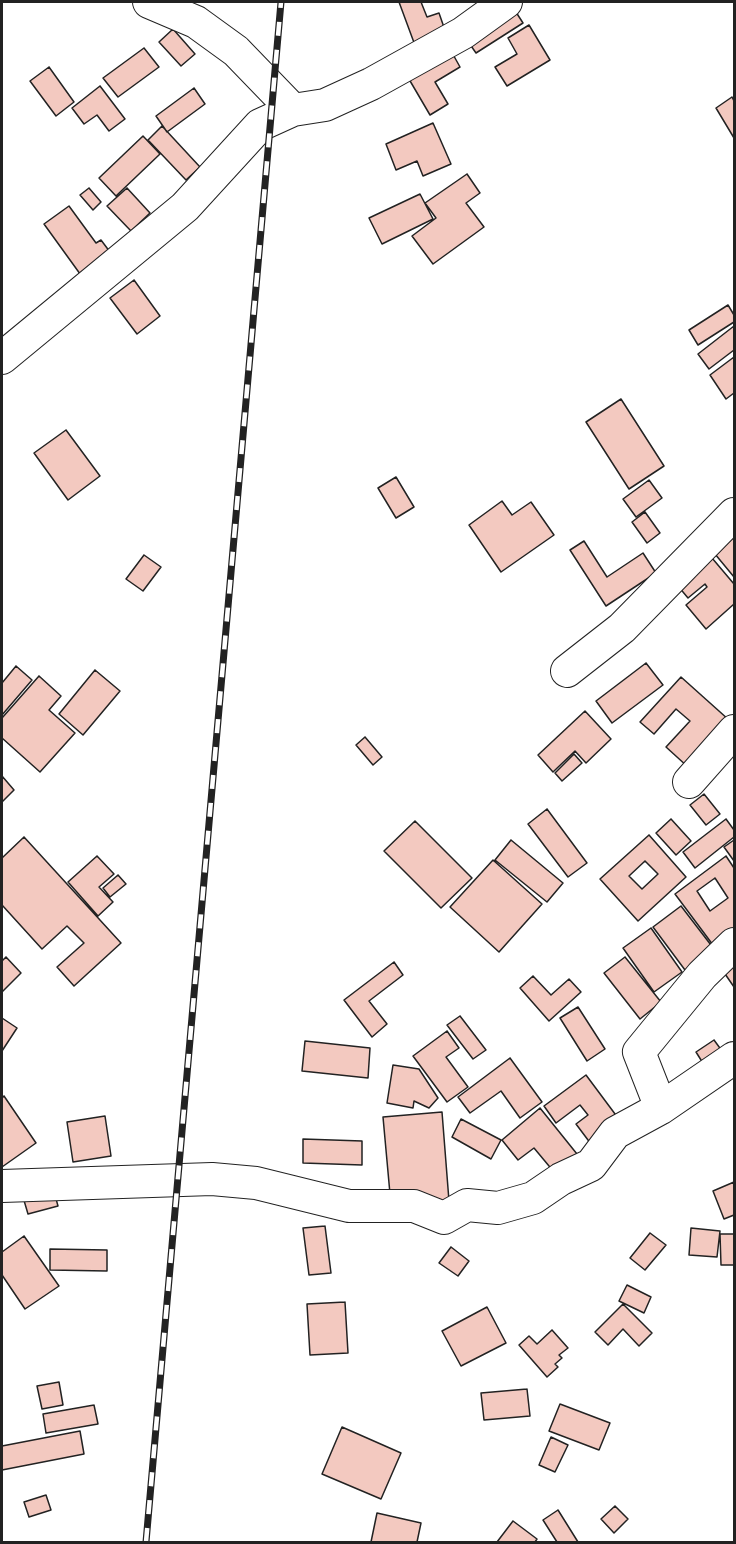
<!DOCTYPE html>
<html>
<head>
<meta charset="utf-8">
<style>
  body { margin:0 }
  #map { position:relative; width:736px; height:1544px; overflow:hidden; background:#fff; font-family:Karla,sans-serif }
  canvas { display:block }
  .frame { position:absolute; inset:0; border:3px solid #222; pointer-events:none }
</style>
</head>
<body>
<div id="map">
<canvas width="736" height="1544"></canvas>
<div class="frame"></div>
</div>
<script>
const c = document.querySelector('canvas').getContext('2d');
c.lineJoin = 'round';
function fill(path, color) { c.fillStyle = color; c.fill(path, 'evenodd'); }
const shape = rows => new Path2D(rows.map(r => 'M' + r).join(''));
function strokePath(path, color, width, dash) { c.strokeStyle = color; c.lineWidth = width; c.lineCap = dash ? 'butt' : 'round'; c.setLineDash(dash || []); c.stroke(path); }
const building = shape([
  [399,2,421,2,427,17,439,13,447,36,416,48,399,2],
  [514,9,523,23,476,53,467,40,514,9],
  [529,25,550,60,507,86,495,67,517,54,508,38,529,25],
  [173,29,195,54,181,66,159,42,173,29],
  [144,48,159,67,118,97,103,78,144,48],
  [450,49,460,67,435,82,448,104,430,115,406,74,450,49],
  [49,67,74,102,56,116,30,81,49,67],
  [100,86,125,119,109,131,97,115,84,124,72,108,100,86],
  [194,88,205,104,167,132,156,116,194,88],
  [732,97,734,101,734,138,716,108,732,97],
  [433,123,451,164,423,176,417,161,396,170,386,144,433,123],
  [162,126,200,167,186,180,148,140,162,126],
  [143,136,160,154,116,196,99,178,143,136],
  [467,174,480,193,466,203,484,227,433,264,412,236,436,218,425,203,467,174],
  [89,188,101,202,93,210,80,195,89,188],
  [127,188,150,213,131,231,107,206,127,188],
  [420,194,433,219,382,244,369,218,420,194],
  [69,206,96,243,101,240,113,256,83,278,44,224,69,206],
  [134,280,160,316,137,334,110,298,134,280],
  [728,305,734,315,734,322,698,345,689,330,728,305],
  [734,326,734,350,709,369,698,354,734,326],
  [734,357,734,393,726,399,710,375,734,357],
  [621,399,664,466,629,489,586,422,621,399],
  [66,430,100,476,68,500,34,453,66,430],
  [396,477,414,507,396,518,378,488,396,477],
  [649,480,662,498,636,517,623,499,649,480],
  [502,501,512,515,531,502,554,535,501,572,469,525,502,501],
  [645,512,660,533,647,543,632,522,645,512],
  [734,537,734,577,715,554,734,537],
  [584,541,607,577,643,553,656,573,606,606,570,550,584,541],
  [144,555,161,567,143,591,126,579,144,555],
  [712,558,734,584,734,604,706,629,686,605,707,587,705,584,688,598,678,586,712,558],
  [646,663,663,685,612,723,596,701,646,663],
  [16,666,32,680,2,715,2,683,16,666],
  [95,670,120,691,83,735,59,714,95,670],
  [39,676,61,696,49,710,75,733,40,772,2,738,2,718,39,676],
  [681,677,729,720,688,767,666,747,690,721,676,709,654,734,640,722,681,677],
  [585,711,611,739,586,763,575,751,553,772,538,755,585,711],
  [365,737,382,757,373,765,356,745,365,737],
  [574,754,582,763,562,781,555,773,574,754],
  [2,776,14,790,2,802,2,776],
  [704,794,720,814,706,825,690,805,704,794],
  [547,809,587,863,568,877,528,824,547,809],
  [671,819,691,841,676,855,656,833,671,819],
  [726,819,734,830,734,837,695,868,683,852,726,819],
  [415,821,472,878,441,908,384,851,415,821],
  [649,835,686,877,638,921,600,879,649,835],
  [645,861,658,874,642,889,629,876,645,861],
  [24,837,121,943,74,986,57,967,84,943,67,926,42,949,2,905,2,858,24,837],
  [511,840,563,883,547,902,495,860,511,840],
  [734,840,734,861,724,847,734,840],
  [97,856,114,874,99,887,113,902,98,916,68,882,97,856],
  [726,856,734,868,734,929,713,945,675,894,726,856],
  [715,878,728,898,710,911,697,891,715,878],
  [493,860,542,904,499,952,450,907,493,860],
  [118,875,126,884,110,897,103,888,118,875],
  [681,906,714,949,685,970,653,927,681,906],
  [651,928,682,972,654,992,623,948,651,928],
  [6,957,21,973,2,992,2,961,6,957],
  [625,957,661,1002,640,1019,604,973,625,957],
  [394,962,403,975,369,1001,387,1024,372,1037,344,1000,394,962],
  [734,962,734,987,723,971,734,962],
  [533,976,551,995,569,979,581,992,549,1021,520,988,533,976],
  [578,1007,605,1049,587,1061,560,1018,578,1007],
  [460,1016,486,1050,473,1059,447,1025,460,1016],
  [2,1018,17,1028,2,1051,2,1018],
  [447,1031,459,1048,446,1057,468,1087,447,1102,413,1056,447,1031],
  [714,1040,725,1055,706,1068,696,1052,714,1040],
  [305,1041,370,1048,368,1078,302,1071,305,1041],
  [510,1058,542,1102,520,1118,501,1091,470,1113,458,1097,510,1058],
  [393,1065,419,1069,438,1098,429,1108,414,1101,413,1108,387,1103,393,1065],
  [586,1075,621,1122,591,1144,576,1124,588,1115,580,1105,556,1123,544,1106,586,1075],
  [4,1096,36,1143,2,1167,2,1098,4,1096],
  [540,1108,577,1154,554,1172,534,1148,518,1160,502,1140,540,1108],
  [442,1112,449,1201,391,1205,383,1117,442,1112],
  [105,1116,111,1156,73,1162,67,1122,105,1116],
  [461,1119,501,1140,491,1159,452,1137,461,1119],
  [303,1139,362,1141,362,1165,303,1163,303,1139],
  [734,1182,734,1215,724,1219,713,1191,734,1182],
  [53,1188,58,1206,28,1214,23,1197,53,1188],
  [325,1226,331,1273,309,1275,303,1228,325,1226],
  [691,1228,720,1231,717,1257,689,1255,691,1228],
  [650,1233,666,1245,645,1270,630,1258,650,1233],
  [720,1234,734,1234,734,1265,721,1265,720,1234],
  [24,1236,59,1286,25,1309,2,1275,2,1252,24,1236],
  [451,1247,469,1261,458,1276,439,1263,451,1247],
  [50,1249,107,1250,107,1271,50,1270,50,1249],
  [627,1285,651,1297,644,1313,619,1301,627,1285],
  [345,1302,348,1353,310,1355,307,1304,345,1302],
  [623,1304,652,1333,639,1346,623,1329,608,1345,595,1332,623,1304],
  [487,1307,506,1343,461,1366,442,1331,487,1307],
  [552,1330,568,1348,559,1355,562,1358,555,1364,558,1367,547,1377,519,1345,529,1336,537,1344,552,1330],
  [59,1382,63,1405,42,1409,37,1386,59,1382],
  [527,1389,530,1416,484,1420,481,1393,527,1389],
  [560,1404,610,1423,599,1450,549,1431,560,1404],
  [94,1405,98,1424,46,1433,43,1414,94,1405],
  [342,1427,401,1453,381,1499,322,1474,342,1427],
  [80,1431,84,1454,2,1470,2,1446,80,1431],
  [551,1437,568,1445,555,1472,539,1465,551,1437],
  [46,1495,51,1510,29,1517,24,1502,46,1495],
  [615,1506,628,1519,614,1533,601,1519,615,1506],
  [558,1510,578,1542,557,1542,543,1520,558,1510],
  [377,1513,421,1523,417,1542,371,1542,377,1513],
  [513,1521,537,1539,535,1542,497,1542,513,1521]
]);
fill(building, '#f3c9c0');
strokePath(building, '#222', 1.5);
const minor = shape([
  [149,2,196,22,236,51,293,110],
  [2,358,185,207,260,125,293,110,325,105,371,84,463,33,506,2],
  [567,671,622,628,734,514],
  [689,782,734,731],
  [661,1108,639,1052,702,975,734,944],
  [2,1186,212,1179,256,1183,349,1206,414,1206,444,1218,467,1205,498,1208,533,1198,561,1179,591,1165,615,1133,661,1108,734,1058]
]);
strokePath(minor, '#222', 34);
strokePath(minor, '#fff', 32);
const rail = shape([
  [146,1542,281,2]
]);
strokePath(rail, '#222', 7);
strokePath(rail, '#fff', 4.5, [14]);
</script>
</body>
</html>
